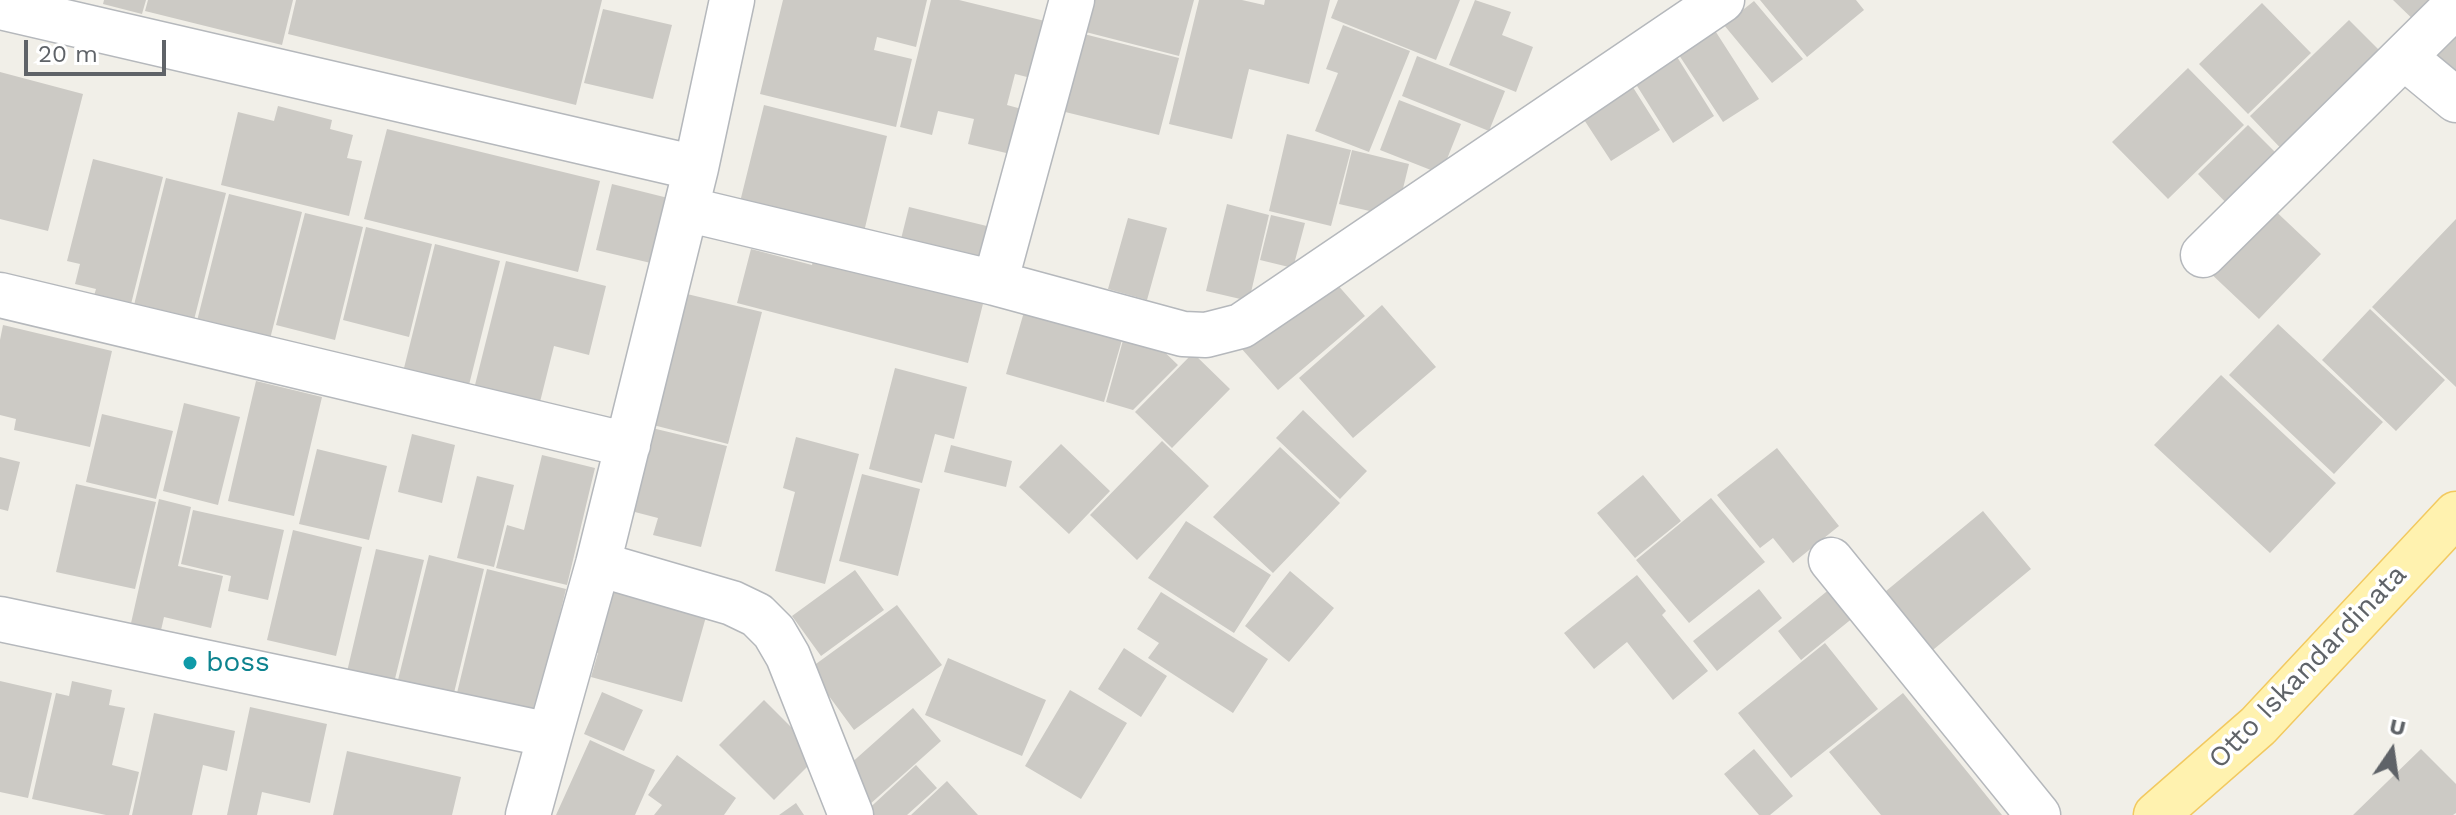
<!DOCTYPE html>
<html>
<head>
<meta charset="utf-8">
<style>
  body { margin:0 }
  #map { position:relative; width:2456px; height:815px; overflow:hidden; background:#f1efe8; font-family:"Work Sans",sans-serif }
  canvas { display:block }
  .north { position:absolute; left:2352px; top:711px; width:80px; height:80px; -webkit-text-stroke:6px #fff; paint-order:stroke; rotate:13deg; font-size:22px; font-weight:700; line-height:32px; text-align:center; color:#5f6368 }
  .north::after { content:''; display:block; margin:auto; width:28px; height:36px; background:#5f6368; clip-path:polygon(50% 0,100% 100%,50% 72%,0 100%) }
  .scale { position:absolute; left:24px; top:40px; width:142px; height:36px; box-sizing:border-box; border:4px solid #5f6368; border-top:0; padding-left:10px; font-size:24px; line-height:28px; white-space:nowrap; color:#5f6368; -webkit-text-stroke:6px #fff; paint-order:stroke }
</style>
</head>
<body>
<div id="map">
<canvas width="2456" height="815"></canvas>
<div class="north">U</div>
<div class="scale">20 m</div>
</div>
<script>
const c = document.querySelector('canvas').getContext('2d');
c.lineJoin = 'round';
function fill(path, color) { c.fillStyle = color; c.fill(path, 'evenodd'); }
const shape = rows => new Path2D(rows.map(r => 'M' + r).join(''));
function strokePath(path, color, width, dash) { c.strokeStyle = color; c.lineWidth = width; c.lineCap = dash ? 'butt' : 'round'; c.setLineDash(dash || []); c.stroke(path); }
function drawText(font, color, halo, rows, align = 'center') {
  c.font = font + ' "Work Sans",sans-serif'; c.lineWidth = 7; c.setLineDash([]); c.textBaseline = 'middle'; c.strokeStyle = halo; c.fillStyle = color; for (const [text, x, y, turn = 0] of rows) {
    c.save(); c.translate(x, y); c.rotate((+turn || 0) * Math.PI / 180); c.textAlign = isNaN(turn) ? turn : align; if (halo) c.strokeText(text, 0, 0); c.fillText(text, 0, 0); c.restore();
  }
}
fill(shape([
  [104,0,146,0,142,14,103,4],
  [148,0,293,0,282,45,145,11],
  [296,0,602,0,576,105,288,34],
  [783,0,927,0,916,47,877,37,874,50,912,59,896,127,760,94],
  [931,0,959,0,1049,22,1035,79,1015,74,1007,105,1029,111,1019,156,968,144,974,119,938,111,932,135,900,127],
  [1081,0,1194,0,1179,56,1074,29],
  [1199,0,1242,0,1264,5,1265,0,1330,0,1309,84,1249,69,1232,139,1169,124],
  [1338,0,1460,0,1436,60,1331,18],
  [1475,0,1511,12,1502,35,1533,47,1516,92,1449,65],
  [1760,0,1856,0,1864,10,1807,57],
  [2393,0,2452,0,2423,29],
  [1754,1,1803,59,1772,83,1724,25],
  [2262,3,2311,53,2248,114,2199,64],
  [603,9,672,25,653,99,584,83],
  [2456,12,2456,85,2420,54],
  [2349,20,2391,62,2291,159,2250,116],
  [1343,25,1410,51,1369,152,1315,131,1338,73,1326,69],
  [1714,29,1759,99,1723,122,1677,52],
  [1068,30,1179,58,1159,135,1049,108],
  [1674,52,1714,116,1673,143,1632,78],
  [1417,56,1505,91,1489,131,1402,96],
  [2188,68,2244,125,2168,199,2112,142],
  [0,72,83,94,48,231,0,219],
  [1629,81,1660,130,1611,161,1579,112],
  [1399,100,1461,124,1441,174,1380,150],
  [764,105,887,136,863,236,739,206],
  [278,106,332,120,330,129,353,135,347,158,362,161,349,216,221,185,238,112,274,121],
  [2248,125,2287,164,2236,213,2198,174],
  [387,129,600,181,578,272,364,219],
  [1287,134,1351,150,1331,226,1269,211],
  [1352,150,1409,164,1396,217,1339,204],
  [93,159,163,177,128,316,91,306,96,289,75,284,80,264,67,261],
  [166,178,226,193,194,320,134,305],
  [612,184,672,199,655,264,596,250],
  [229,194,302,212,270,339,197,321],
  [1227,204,1269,215,1249,301,1206,291],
  [2268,204,2321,254,2259,319,2206,269],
  [909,207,999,229,989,270,899,247],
  [305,213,363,227,335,340,276,325],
  [1271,215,1305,223,1293,268,1260,260],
  [1128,218,1167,228,1147,300,1108,289],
  [2456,219,2456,387,2372,307],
  [366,227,432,244,409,337,343,320],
  [435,244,500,261,467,393,402,376],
  [817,244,987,288,968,363,737,303,751,249,812,265],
  [506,261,606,286,589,355,554,346,538,410,473,393],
  [1328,274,1365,316,1278,390,1241,348],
  [687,294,762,312,728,444,653,425],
  [1026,305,1124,333,1104,402,1006,374],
  [1382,305,1436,367,1353,438,1299,378],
  [2370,309,2445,380,2396,431,2322,360],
  [2278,324,2383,422,2334,474,2229,375],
  [3,325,112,351,90,447,14,430,16,419,0,415,0,340],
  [1125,333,1153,341,1178,365,1133,410,1106,402],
  [1193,353,1230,389,1172,448,1135,412],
  [895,368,967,387,954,439,935,434,922,483,869,469],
  [2221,375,2336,483,2270,553,2154,445],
  [256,381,322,397,294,516,228,501],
  [184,403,240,417,218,505,163,491],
  [1303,410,1367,471,1340,499,1276,438],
  [102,414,173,431,156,499,86,482],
  [652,428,727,446,701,547,653,535,658,518,631,511],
  [412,434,455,445,442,503,398,492],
  [796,437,859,454,825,584,775,571,795,492,783,488],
  [1162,441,1209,486,1137,560,1090,515],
  [1061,444,1110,491,1069,534,1019,487],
  [951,445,1012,461,1006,487,944,472],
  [1280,447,1340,503,1273,573,1213,517],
  [1777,448,1839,526,1793,563,1773,538,1760,548,1717,495],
  [317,449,387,466,369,540,299,524],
  [542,455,595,468,567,585,496,568,507,525,524,530],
  [0,457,20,462,8,511,0,509],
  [862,474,920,489,898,576,839,561],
  [1643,475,1681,521,1635,558,1597,513],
  [477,476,514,485,494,567,457,558],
  [76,484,156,502,135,589,56,572],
  [1711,498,1765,562,1689,623,1636,560],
  [159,499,191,507,178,566,223,576,211,628,164,617,159,639,129,632],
  [193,510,284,530,268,600,228,591,231,576,181,564],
  [1983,511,2031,569,1928,654,1880,596],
  [1186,521,1271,575,1234,633,1148,578],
  [293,530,362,547,336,656,267,640],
  [376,549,424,560,393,687,346,676],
  [429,555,484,569,453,697,397,684],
  [487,569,566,589,536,712,457,693],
  [855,570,884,610,821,656,792,616],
  [1290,571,1334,608,1289,662,1245,626],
  [1637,575,1666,611,1662,615,1708,671,1673,700,1627,642,1594,669,1564,633],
  [608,578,709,606,682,702,591,677,598,653,588,651],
  [1831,588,1854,617,1801,660,1778,631],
  [1759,589,1782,618,1717,671,1693,641],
  [1161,592,1268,659,1233,713,1148,658,1159,643,1137,629],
  [897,605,942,665,854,730,809,669],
  [1825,643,1878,709,1791,778,1738,713],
  [1124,648,1167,676,1141,717,1098,689],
  [948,658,1046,700,1022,756,925,715],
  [0,681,52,693,28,798,0,792],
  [72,681,112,690,109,705,125,708,112,765,139,772,129,815,106,815,32,799,56,693,69,696],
  [1070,690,1127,723,1081,799,1025,766],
  [602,692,643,710,624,751,584,734],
  [1903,693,1969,774,2002,815,1881,815,1829,752],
  [764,700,819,755,774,800,719,745],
  [250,707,327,724,310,803,262,792,257,815,227,815],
  [913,708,941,741,869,805,840,773],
  [154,713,235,731,227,771,203,765,192,815,132,815],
  [590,740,655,770,635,815,556,815],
  [1754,749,1793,796,1770,815,1759,815,1724,774],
  [2421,749,2456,784,2456,813,2453,815,2353,815],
  [347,751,461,777,452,815,333,815],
  [677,755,736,798,724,815,654,815,662,805,648,795],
  [916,765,937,788,907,815,862,815],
  [947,781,978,815,911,815],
  [796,803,804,815,779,815]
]), '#cccac5');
const street = shape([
  [0,7,696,168,732,0],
  [2404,57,2456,100],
  [686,209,995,283,1183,334,1206,335,1241,326,1722,0],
  [2203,255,2456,5],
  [995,283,1072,0],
  [0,295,628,445],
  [1831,560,2038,815],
  [598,564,732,603,757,615,774,632,788,656,851,815],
  [0,619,550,735,598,564,696,168],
  [528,815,550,735]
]);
const primary = shape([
  [2156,815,2258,726,2456,514]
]);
strokePath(street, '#b5b8bc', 47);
strokePath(primary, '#f2c960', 47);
strokePath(street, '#fff', 44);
strokePath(primary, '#fff2af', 44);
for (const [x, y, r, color] of [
  [190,663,8,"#0f9aa8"]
]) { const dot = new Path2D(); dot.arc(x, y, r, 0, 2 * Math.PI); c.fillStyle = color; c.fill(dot); strokePath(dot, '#fff', 3); }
drawText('28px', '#0d838f', '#fff', [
  ["boss",206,663]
], 'left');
drawText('28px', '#5f6368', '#fff', [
  ["Otto Iskandardinata",2308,667,-46]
]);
</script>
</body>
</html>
